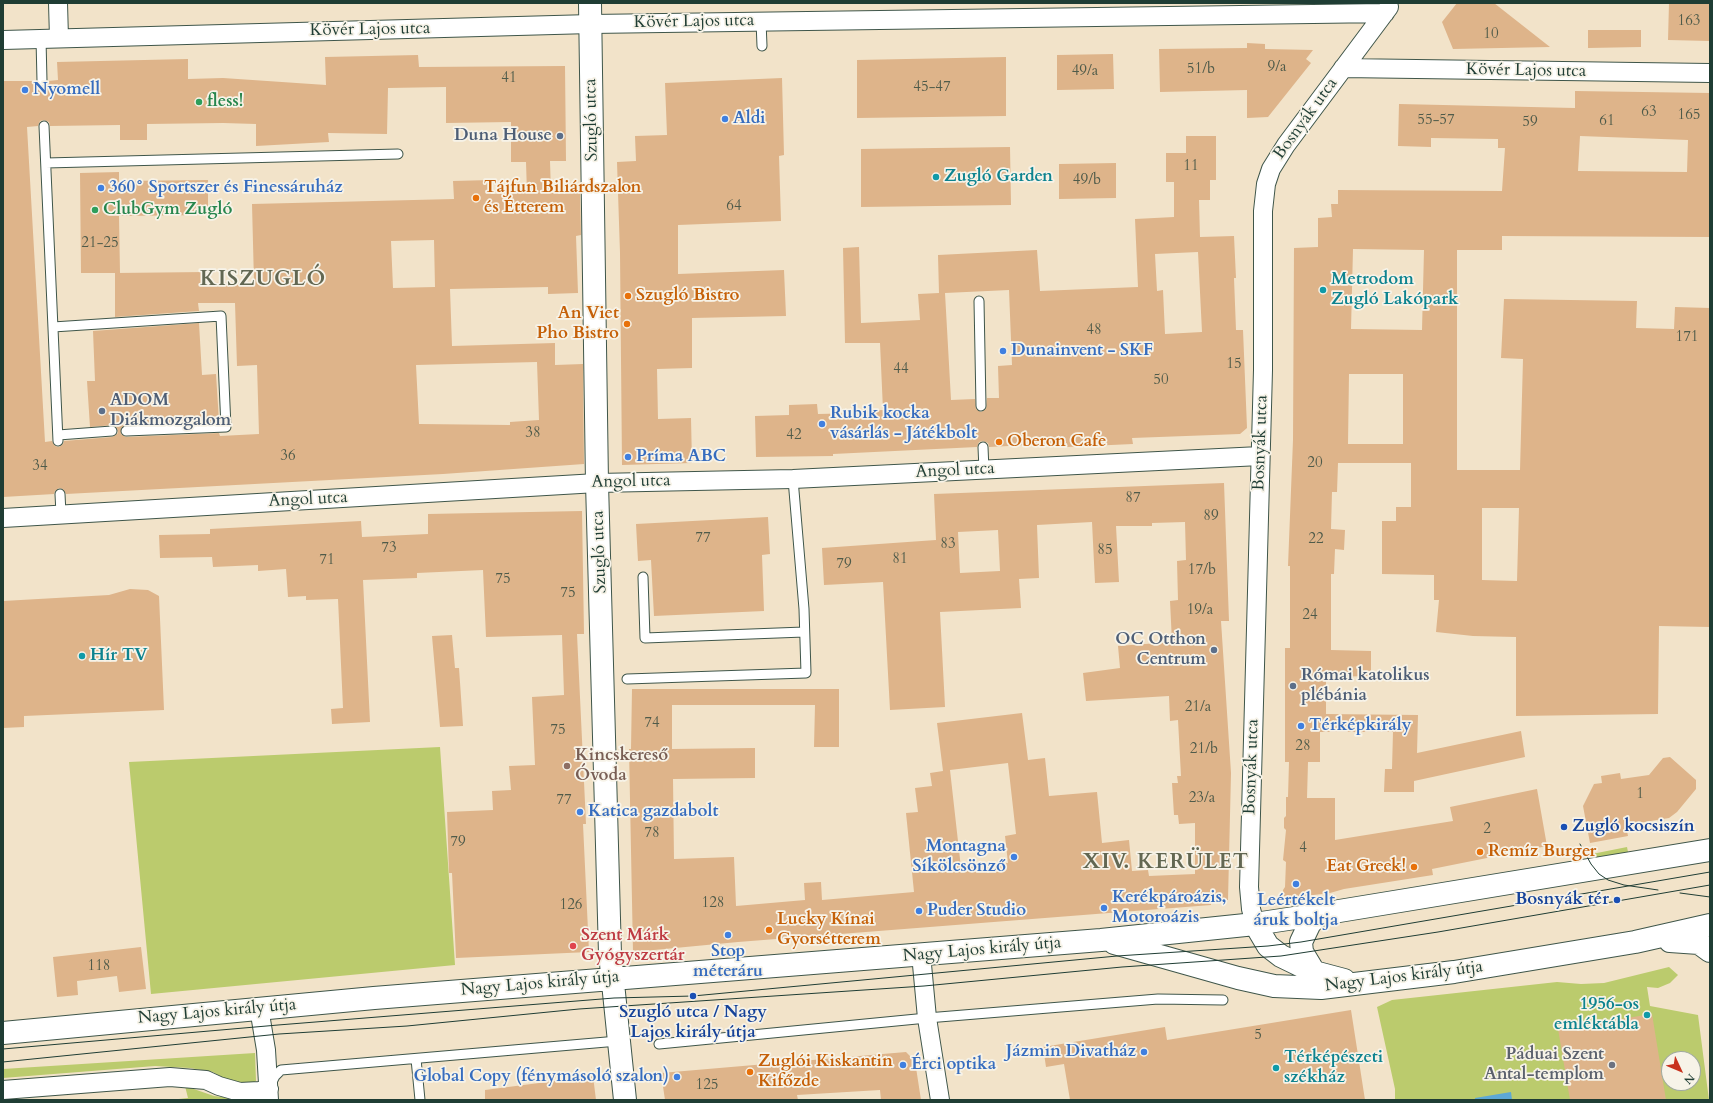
<!DOCTYPE html>
<html>
<head>
<meta charset="utf-8">
<style>
  body { margin:0 }
  #map { position:relative; width:1713px; height:1103px; overflow:hidden; background:#f2e3c9; font-family:Cardo,serif }
  canvas { display:block }
  .frame { position:absolute; inset:0; border:4px solid #1f3d34; pointer-events:none }
  .north { position:absolute; left:1661px; top:1051px; width:40px; height:40px; box-sizing:border-box; background:#f7f3e8; border:1px solid #a1aaa0; border-radius:50%; rotate:134deg; font-size:11px; font-weight:700; line-height:16px; text-align:center; color:#1f3d34 }
  .north::after { content:''; display:block; margin:auto; width:14px; height:18px; background:#c8321e; clip-path:polygon(50% 0,100% 100%,50% 72%,0 100%) }
</style>
</head>
<body>
<div id="map">
<canvas width="1713" height="1103"></canvas>
<div class="frame"></div>
<div class="north">N</div>
</div>
<script>
const c = document.querySelector('canvas').getContext('2d');
c.lineJoin = 'round';
function fill(path, color) { c.fillStyle = color; c.fill(path, 'evenodd'); }
const shape = rows => new Path2D(rows.map(r => 'M' + r).join(''));
function strokePath(path, color, width, dash) { c.strokeStyle = color; c.lineWidth = width; c.lineCap = dash ? 'butt' : 'round'; c.setLineDash(dash || []); c.stroke(path); }
function drawText(font, color, halo, rows, align = 'center') {
  c.font = font + ' Cardo,serif'; c.lineWidth = 3.5; c.setLineDash([]); c.textBaseline = 'middle'; c.strokeStyle = halo; c.fillStyle = color; for (const [text, x, y, turn = 0] of rows) {
    c.save(); c.translate(x, y); c.rotate((+turn || 0) * Math.PI / 180); c.textAlign = isNaN(turn) ? turn : align; if (halo) c.strokeText(text, 0, 0); c.fillText(text, 0, 0); c.restore();
  }
}
fill(shape([
  [440,747,455,965,151,994,129,762],
  [1627,847,1628,852,1593,859,1592,854],
  [1669,967,1678,975,1670,983,1658,988,1647,987,1650,1006,1698,1015,1709,1100,1395,1100,1395,1089,1377,1007,1392,1000,1557,982,1581,984,1604,983],
  [1669,1059,1693,1059,1693,1083,1669,1083],
  [255,1053,256,1081,249,1086,228,1081,213,1072,190,1068,155,1066,3,1078,3,1069],
  [185,1086,214,1096,248,1100,169,1100,188,1098]
]), '#bbcb6d');
fill(shape([
  [1511,1092,1512,1100,1475,1100,1475,1098]
]), '#5da8d6');
fill(shape([
  [1457,3,1494,3,1550,47,1453,49,1442,22],
  [1669,3,1710,3,1710,41,1668,40],
  [1588,30,1641,30,1641,47,1588,48],
  [1247,43,1265,44,1265,49,1313,50,1306,59,1311,63,1268,117,1247,118,1247,90,1160,92,1159,49,1247,48],
  [1113,54,1114,89,1057,90,1057,55],
  [418,55,419,67,565,66,566,161,550,161,551,193,580,192,581,235,576,236,578,293,548,294,548,287,450,289,452,346,555,343,555,365,583,364,584,464,443,474,66,494,63,489,59,488,55,491,54,494,3,497,3,81,36,81,39,86,45,86,48,81,58,80,57,62,188,59,188,79,223,78,326,85,325,57],
  [446,87,446,123,511,122,511,162,526,162,527,193,491,194,491,180,453,181,454,199,252,204,254,282,206,283,206,272,115,273,115,317,199,311,198,303,235,303,237,366,257,365,259,434,220,436,219,433,126,437,121,434,121,428,126,425,219,421,216,374,202,375,199,323,93,331,95,381,87,381,90,427,114,425,117,428,118,433,112,437,64,441,63,444,59,447,55,446,52,441,45,442,27,127,38,126,40,121,44,120,49,122,50,126,120,125,120,140,147,140,147,124,223,123,256,124,256,146,329,142,328,133,387,134,388,88],
  [434,240,435,287,393,288,391,241],
  [537,362,539,420,510,422,510,425,419,424,416,365],
  [1006,57,1006,116,857,118,857,60],
  [782,78,784,155,779,156,781,221,678,225,678,274,784,270,786,316,692,318,692,368,657,369,658,419,691,418,692,463,622,465,620,253,617,162,636,161,635,136,667,135,665,83],
  [1575,91,1710,93,1710,237,1502,236,1502,250,1457,250,1457,470,1520,470,1523,359,1501,358,1504,299,1637,301,1636,328,1674,329,1675,307,1710,308,1710,627,1659,626,1658,714,1516,716,1516,637,1473,636,1436,632,1439,600,1434,600,1434,575,1382,574,1382,521,1396,521,1396,507,1411,507,1411,463,1338,463,1337,492,1332,492,1331,529,1345,530,1344,550,1335,549,1334,574,1331,574,1331,650,1371,651,1371,676,1326,677,1326,714,1418,715,1417,753,1521,731,1525,757,1414,781,1414,792,1384,792,1385,769,1392,769,1393,732,1320,732,1320,762,1308,762,1307,798,1335,798,1335,840,1453,821,1450,807,1537,789,1547,846,1432,869,1433,875,1344,889,1330,893,1297,897,1288,906,1284,907,1283,890,1285,887,1286,862,1283,860,1286,830,1284,828,1284,818,1286,816,1286,797,1288,797,1289,762,1285,762,1285,648,1290,648,1290,566,1288,566,1293,440,1294,248,1318,247,1318,218,1332,217,1331,204,1338,204,1338,190,1502,191,1505,148,1498,148,1498,139,1431,138,1431,147,1398,146,1399,104,1575,108],
  [1580,136,1688,140,1687,172,1578,171],
  [1353,249,1424,250,1422,330,1351,329],
  [1349,374,1403,374,1403,444,1348,444],
  [1482,508,1519,508,1517,581,1482,580],
  [1186,136,1216,136,1216,180,1210,180,1210,200,1199,200,1200,237,1234,236,1236,278,1234,278,1236,330,1243,330,1247,428,1240,434,1132,438,1133,444,1067,447,1067,443,989,447,988,443,983,441,979,442,977,447,833,454,833,456,756,457,755,416,789,415,789,405,817,404,818,414,860,413,860,411,883,410,880,343,845,343,843,248,859,247,861,323,920,320,918,294,939,293,938,255,1037,250,1040,291,1138,287,1135,219,1174,217,1174,182,1166,182,1166,153,1186,153],
  [1198,252,1202,332,1165,334,1163,290,1157,291,1155,254],
  [1009,290,1012,365,998,366,999,398,987,398,986,409,981,412,976,409,975,399,951,400,945,293],
  [1010,147,1011,205,861,207,861,149],
  [1116,163,1116,198,1059,199,1059,164],
  [119,172,119,181,208,180,208,215,119,216,120,273,81,273,80,173],
  [1224,483,1229,621,1221,621,1231,773,1228,900,1211,900,1211,905,738,942,633,952,629,749,631,749,632,689,839,689,839,747,814,747,815,705,672,705,672,749,755,748,755,778,673,779,674,859,734,857,736,906,805,900,804,883,821,882,822,900,914,892,906,813,918,812,915,788,932,786,930,773,943,771,937,723,1022,713,1028,760,1045,758,1049,796,1097,792,1102,843,1129,840,1132,871,1148,870,1149,876,1195,874,1195,823,1179,824,1178,815,1174,815,1172,783,1178,783,1177,776,1181,776,1178,720,1170,721,1169,696,1086,701,1083,673,1120,668,1118,646,1172,642,1170,601,1178,600,1177,561,1186,560,1185,522,1152,523,1152,526,1116,526,1119,582,1095,583,1092,522,1037,525,1039,578,1019,579,1021,608,940,612,945,707,890,710,883,582,824,585,822,548,936,540,934,494],
  [998,530,1000,571,960,573,958,532],
  [1008,763,1016,834,1005,836,1008,863,961,868,950,770],
  [582,511,584,634,577,634,586,824,583,824,589,952,456,958,452,873,449,873,447,812,493,810,492,791,511,790,509,766,535,765,532,697,564,695,562,635,486,637,483,570,417,573,417,578,363,580,370,722,332,724,331,709,343,708,338,599,306,600,306,596,288,597,286,569,258,571,258,565,213,567,212,557,160,558,159,535,210,534,210,529,361,521,362,537,428,534,428,514],
  [768,517,770,554,762,555,764,611,654,616,651,560,638,561,636,524],
  [130,589,148,590,159,596,164,710,24,716,24,727,3,728,3,601,109,595],
  [452,635,455,668,459,668,463,726,440,727,432,636],
  [1670,757,1696,780,1696,789,1677,812,1669,818,1626,825,1628,836,1590,843,1583,806,1594,784,1602,783,1601,776,1620,773,1621,779,1649,775,1663,758],
  [141,947,146,989,119,992,117,976,77,981,78,995,57,997,53,957],
  [1351,1010,1365,1100,1070,1100,1064,1064,1046,1067,1043,1047,1165,1027,1167,1040],
  [1652,1014,1666,1100,1570,1100,1558,1029],
  [906,1052,915,1061,921,1100,881,1100,880,1090,797,1095,798,1100,665,1100,661,1073],
  [593,1076,596,1100,485,1100,485,1090]
]), '#deb48a');
const lane = shape([
  [761,21,762,46],
  [41,39,42,81],
  [44,126,58,441],
  [46,163,398,154],
  [979,301,981,406],
  [53,327,221,316,226,427,126,431],
  [58,435,112,431],
  [983,447,984,470],
  [60,494,61,514],
  [643,577,645,638,804,632],
  [627,679,806,673,804,609,793,479],
  [659,1044,927,1018,1158,999,1223,1000],
  [416,1059,420,1100],
  [271,1084,275,1076,281,1070,618,1041]
]);
const street = shape([
  [58,3,59,38],
  [3,40,591,24,1385,13],
  [1343,68,1710,73],
  [3,518,597,483,793,479,1260,456],
  [1255,924,1251,909,1249,887,1263,370,1263,211,1266,184,1271,169,1286,145,1389,7],
  [921,954,927,1018,940,1100],
  [259,1008,266,1050,269,1100],
  [3,1090,170,1077,206,1080,219,1086,240,1092,259,1091,269,1089]
]);
const secondary = shape([
  [590,3,597,483,610,954,625,1100],
  [1321,914,1310,923,1301,942,1302,952,1314,972,1344,980],
  [1255,924,1268,946,1281,956,1314,972],
  [1670,941,1699,943,1710,951],
  [1114,943,1238,978,1274,986,1321,988,1454,972,1635,942,1710,925],
  [3,1033,374,998,1101,940,1255,924,1321,914,1710,850]
]);
strokePath(lane, '#3f564a', 11);
strokePath(street, '#3f564a', 20);
strokePath(secondary, '#3f564a', 24);
strokePath(lane, '#fff', 9);
strokePath(street, '#fff', 18);
strokePath(secondary, '#fff', 22);
strokePath(shape([
  [1580,844,1591,864,1599,874,1608,880,1624,885,1658,890],
  [1680,893,1710,897],
  [3,1049,278,1025,614,998,693,996,1117,956,1268,946,1301,942,1710,872],
  [3,1062,279,1034,407,1026,579,1009,924,986,1122,967,1281,956,1438,932,1710,885]
]), '#1f3d34', 1);
for (const [x, y, r, color] of [
  [25,90,4,"#3f7fe0"],
  [199,102,4,"#2e9e5b"],
  [725,119,4,"#3f7fe0"],
  [560,136,4,"#5c6f8a"],
  [936,177,4,"#0f9aa8"],
  [101,188,4,"#3f7fe0"],
  [476,198,4,"#e8710a"],
  [95,210,4,"#2e9e5b"],
  [1323,290,4,"#0f9aa8"],
  [628,296,4,"#e8710a"],
  [627,324,4,"#e8710a"],
  [1003,351,4,"#3f7fe0"],
  [102,411,4,"#5c6f8a"],
  [822,424,4,"#3f7fe0"],
  [999,442,4,"#e8710a"],
  [628,457,4,"#3f7fe0"],
  [1214,650,4,"#5c6f8a"],
  [82,656,4,"#0f9aa8"],
  [1293,686,4,"#5c6f8a"],
  [1301,726,4,"#3f7fe0"],
  [567,766,4,"#8d6e63"],
  [580,812,4,"#3f7fe0"],
  [1564,827,4,"#1a4fb4"],
  [1480,852,4,"#e8710a"],
  [1014,857,4,"#3f7fe0"],
  [1414,867,4,"#e8710a"],
  [1296,884,4,"#3f7fe0"],
  [1617,900,4,"#1a4fb4"],
  [1104,908,4,"#3f7fe0"],
  [919,911,4,"#3f7fe0"],
  [769,930,4,"#e8710a"],
  [728,935,4,"#3f7fe0"],
  [573,946,4,"#e0444e"],
  [693,996,4,"#1a4fb4"],
  [1647,1015,4,"#0f9aa8"],
  [1144,1052,4,"#3f7fe0"],
  [903,1065,4,"#3f7fe0"],
  [1612,1065,4,"#6b7280"],
  [1276,1068,4,"#0f9aa8"],
  [750,1072,4,"#e8710a"],
  [677,1077,4,"#3f7fe0"]
]) { const dot = new Path2D(); dot.arc(x, y, r, 0, 2 * Math.PI); c.fillStyle = color; c.fill(dot); strokePath(dot, '#f7f3e8', 1.5); }
drawText('15px', '#4f5b4a', null, [
  ["163",1689,22],
  ["10",1491,35],
  ["9/a",1277,68],
  ["51/b",1201,70],
  ["49/a",1085,72],
  ["41",509,79],
  ["45-47",932,88],
  ["63",1649,113],
  ["165",1689,116],
  ["55-57",1436,121],
  ["61",1607,122],
  ["59",1530,123],
  ["11",1191,167],
  ["49/b",1087,181],
  ["64",734,207],
  ["21-25",100,244],
  ["48",1094,331],
  ["171",1687,338],
  ["15",1234,365],
  ["44",901,370],
  ["50",1161,381],
  ["38",533,434],
  ["42",794,436],
  ["36",288,457],
  ["20",1315,464],
  ["34",40,467],
  ["87",1133,499],
  ["89",1211,517],
  ["77",703,539],
  ["22",1316,540],
  ["83",948,545],
  ["73",389,549],
  ["85",1105,551],
  ["81",900,560],
  ["71",327,561],
  ["79",844,565],
  ["17/b",1202,571],
  ["75",503,580],
  ["75",568,594],
  ["19/a",1200,611],
  ["24",1310,616],
  ["21/a",1198,708],
  ["74",652,724],
  ["75",558,731],
  ["28",1303,747],
  ["21/b",1204,750],
  ["1",1640,795],
  ["23/a",1202,799],
  ["77",564,801],
  ["2",1487,830],
  ["78",652,834],
  ["79",458,843],
  ["4",1303,849],
  ["128",713,904],
  ["126",571,906],
  ["118",99,967],
  ["5",1258,1036],
  ["125",707,1086]
]);
drawText('17px', '#1f3d34', '#f7f3e8', [
  ["Kövér Lajos utca",694,22,-1],
  ["Kövér Lajos utca",370,30,-1],
  ["Kövér Lajos utca",1526,71,1],
  ["Bosnyák utca",1306,119,-54],
  ["Szugló utca",592,120,-91],
  ["Bosnyák utca",1261,443,-88],
  ["Angol utca",955,471,-3],
  ["Angol utca",631,482,-1],
  ["Angol utca",308,500,-3],
  ["Szugló utca",600,552,-92],
  ["Bosnyák utca",1252,767,-88],
  ["Nagy Lajos király útja",982,950,-5],
  ["Nagy Lajos király útja",1404,977,-7],
  ["Nagy Lajos király útja",540,984,-5],
  ["Nagy Lajos király útja",217,1012,-5]
]);
drawText('bold 17px', '#366cbe', '#f7f3e8', [
  ["Nyomell",33,90],
  ["Aldi",733,119],
  ["360° Sportszer és Finessáruház",109,188],
  ["Dunainvent - SKF",1011,351],
  ["Rubik kocka",830,414],
  ["vásárlás - Játékbolt",830,434],
  ["Príma ABC",636,457],
  ["Térképkirály",1309,726],
  ["Katica gazdabolt",588,812],
  ["Montagna",1006,847,"right"],
  ["Síkölcsönző",1006,867,"right"],
  ["Kerékpároázis,",1112,898],
  ["Motoroázis",1112,918],
  ["Leértékelt",1296,901,"center"],
  ["áruk boltja",1296,921,"center"],
  ["Puder Studio",927,911],
  ["Stop",728,952,"center"],
  ["méteráru",728,972,"center"],
  ["Jázmin Divatház",1136,1052,"right"],
  ["Érci optika",911,1065],
  ["Global Copy (fénymásoló szalon)",669,1077,"right"]
], 'left');
drawText('bold 17px', '#27864d', '#f7f3e8', [
  ["fless!",207,102],
  ["ClubGym Zugló",103,210]
], 'left');
drawText('bold 17px', '#4e5e75', '#f7f3e8', [
  ["Duna House",552,136],
  ["ADOM",110,401,"left"],
  ["Diákmozgalom",110,421,"left"],
  ["OC Otthon",1206,640],
  ["Centrum",1206,660],
  ["Római katolikus",1301,676,"left"],
  ["plébánia",1301,696,"left"]
], 'right');
drawText('bold 17px', '#0d838f', '#f7f3e8', [
  ["Zugló Garden",944,177],
  ["Metrodom",1331,280],
  ["Zugló Lakópark",1331,300],
  ["Hír TV",90,656],
  ["1956-os",1639,1005,"right"],
  ["emléktábla",1639,1025,"right"],
  ["Térképészeti",1284,1058],
  ["székház",1284,1078]
], 'left');
drawText('bold 17px', '#c56008', '#f7f3e8', [
  ["Tájfun Biliárdszalon",484,188],
  ["és Étterem",484,208],
  ["Szugló Bistro",636,296],
  ["An Viet",619,314,"right"],
  ["Pho Bistro",619,334,"right"],
  ["Oberon Cafe",1007,442],
  ["Remíz Burger",1488,852],
  ["Eat Greek!",1406,867,"right"],
  ["Lucky Kínai",777,920],
  ["Gyorsétterem",777,940],
  ["Zuglói Kiskantin",758,1062],
  ["Kifőzde",758,1082]
], 'left');
drawText('bold 17px', '#785e54', '#f7f3e8', [
  ["Kincskereső",575,756],
  ["Óvoda",575,776]
], 'left');
drawText('bold 17px', '#164399', '#f7f3e8', [
  ["Zugló kocsiszín",1572,827],
  ["Bosnyák tér",1609,900,"right"],
  ["Szugló utca / Nagy",693,1013,"center"],
  ["Lajos király útja",693,1033,"center"]
], 'left');
drawText('bold 17px', '#be3a42', '#f7f3e8', [
  ["Szent Márk",581,936],
  ["Gyógyszertár",581,956]
], 'left');
drawText('bold 17px', '#5b616d', '#f7f3e8', [
  ["Páduai Szent",1604,1055],
  ["Antal-templom",1604,1075]
], 'right');
c.letterSpacing = '1px';
drawText('bold 21px', '#626752', '#f7f3e8', [
  ["KISZUGLÓ",263,280],
  ["XIV. KERÜLET",1166,863]
]);
c.letterSpacing = '0px';
</script>
</body>
</html>
